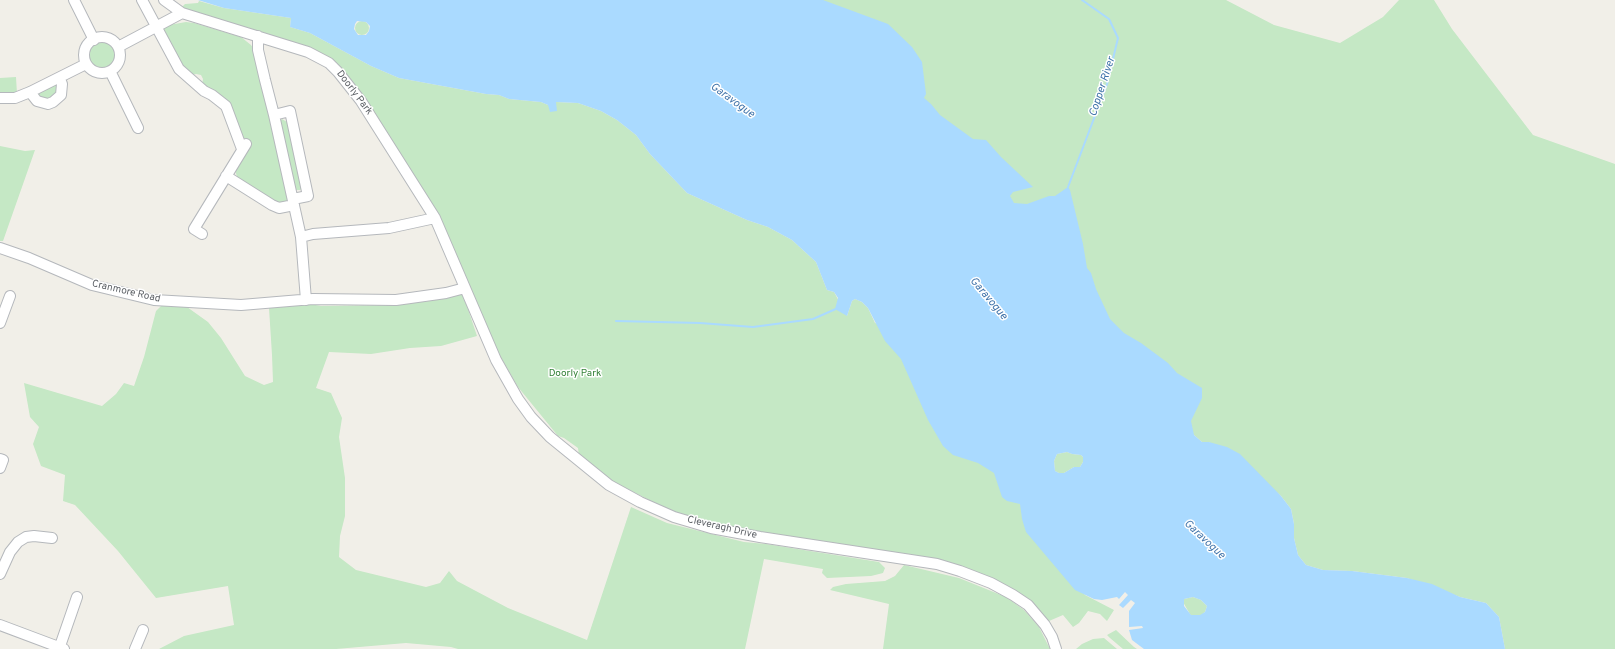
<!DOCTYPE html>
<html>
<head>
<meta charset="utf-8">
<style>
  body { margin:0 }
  canvas { display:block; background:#f1efe8 }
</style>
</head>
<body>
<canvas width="1615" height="649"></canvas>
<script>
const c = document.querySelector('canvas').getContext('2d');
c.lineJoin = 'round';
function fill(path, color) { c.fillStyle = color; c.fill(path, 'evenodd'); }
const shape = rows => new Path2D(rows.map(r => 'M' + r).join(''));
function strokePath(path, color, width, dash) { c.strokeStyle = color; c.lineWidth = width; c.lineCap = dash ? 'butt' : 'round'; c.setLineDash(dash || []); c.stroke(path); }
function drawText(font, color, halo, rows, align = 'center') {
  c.font = font + ' Overpass,sans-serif'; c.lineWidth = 3; c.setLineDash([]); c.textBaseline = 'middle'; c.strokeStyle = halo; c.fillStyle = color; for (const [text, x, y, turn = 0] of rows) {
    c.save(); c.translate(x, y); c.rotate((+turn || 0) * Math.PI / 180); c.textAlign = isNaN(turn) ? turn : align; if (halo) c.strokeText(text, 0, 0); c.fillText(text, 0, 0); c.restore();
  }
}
fill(shape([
  [721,0,1226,0,1274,25,1340,43,1383,17,1399,0,1434,0,1452,29,1533,135,1615,164,1615,649,1505,649,1499,617,1486,603,1460,597,1407,578,1352,571,1323,570,1306,565,1298,555,1294,538,1294,524,1291,509,1281,496,1268,485,1209,442,1202,442,1194,435],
  [199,1,224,8,291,18,290,27,310,33,371,66,399,78,486,94,499,95,509,99,541,102,548,105,556,102,578,103,601,111,617,120,636,135,650,154,687,193,747,220,768,227,792,240,816,262,827,290,834,292,847,316,852,301,855,299,862,302,868,308,875,323,903,330,1085,595,1114,610,1107,621,1100,614,1088,611,1079,623,1073,627,1063,615,1049,621,1030,601,954,564,928,557,861,549,734,528,693,518,667,509,614,482,579,456,578,448,564,438,558,436,518,387,495,347,452,249,347,75,287,41,181,8,185,4,198,3],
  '355 28a7 7 0 1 1 14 0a7 7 0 1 1-14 0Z',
  [186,22,194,23,241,37,251,45,255,51,289,195,286,203,280,205,238,180,235,170,248,140,245,138,239,138,230,107,207,90,206,85,202,85,203,79,201,75,196,74,192,75,182,65,161,31,169,25],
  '87 55a15 15 0 1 1 30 0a15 15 0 1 1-30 0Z',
  [16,77,17,94,0,95,0,78],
  [57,83,57,94,48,100,41,98,36,93],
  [282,119,287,122,302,188,300,190,295,190,280,121],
  [0,146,25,151,35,150,3,241,0,241],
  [463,294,477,336,441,346,410,348,371,354,329,352,316,388,331,393,342,418,339,437,345,478,345,516,340,536,339,557,356,570,426,587,440,583,449,571,457,581,508,608,587,640,631,507,667,523,744,542,766,544,879,562,885,568,883,573,871,576,827,578,822,573,823,569,764,559,745,649,458,649,451,647,406,643,336,649,159,649,184,636,234,625,228,586,156,598,118,551,75,505,63,501,65,475,41,466,33,444,39,427,30,417,24,383,102,406,116,394,124,383,134,386,144,357,156,311,163,304,178,304,187,307,208,322,221,338,245,376,264,385,273,382,272,355,269,308,278,306,310,304,321,306,393,305,430,301],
  [1067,452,1072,454,1081,455,1083,457,1083,462,1080,467,1074,467,1064,473,1059,473,1055,471,1054,461,1057,454],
  [904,565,959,578,1006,597,1024,610,1039,627,1050,649,883,649,889,604,830,590,833,587,846,584,885,581,895,576],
  [1193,597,1201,600,1207,606,1205,612,1200,616,1191,616,1183,602,1184,599],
  [1116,630,1134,647,1137,649,1123,649,1110,638,1107,635],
  [1104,638,1117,649,1076,649,1082,644,1093,639]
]), '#c5e8c5');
fill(shape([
  [198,0,823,0,888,24,912,47,922,62,926,94,924,98,931,104,940,115,973,139,986,140,1001,157,1033,187,1013,192,1010,196,1014,203,1027,204,1049,196,1055,196,1068,187,1070,190,1083,244,1087,268,1091,273,1096,289,1110,319,1124,333,1141,343,1168,363,1177,373,1202,388,1202,398,1191,421,1194,435,1202,442,1209,442,1227,447,1240,454,1281,496,1291,509,1294,524,1294,538,1298,555,1306,565,1323,570,1352,571,1407,578,1432,584,1460,597,1486,603,1499,617,1505,649,1144,649,1132,640,1129,630,1143,628,1142,626,1129,627,1129,611,1135,603,1131,600,1123,608,1119,605,1128,595,1125,592,1119,599,1117,597,1102,600,1094,599,1075,590,1026,532,1022,519,1020,504,1007,501,1002,497,994,473,978,463,953,455,943,446,928,420,901,359,885,341,868,308,862,302,855,299,852,301,847,316,835,309,838,298,834,292,827,290,816,262,792,240,768,227,747,220,687,193,650,154,636,135,617,120,601,111,578,103,556,102,557,111,550,112,548,105,541,102,509,99,499,95,486,94,399,78,371,66,310,33,290,27,291,18,224,8],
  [357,21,366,22,370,26,369,31,366,35,358,35,354,29,355,24],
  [1067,452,1072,454,1081,455,1083,457,1083,462,1080,467,1074,467,1064,473,1059,473,1055,471,1054,461,1057,454],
  [1193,597,1201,600,1207,606,1205,612,1200,615,1191,615,1184,606,1184,599]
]), '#aadaff');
strokePath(shape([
  [1068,187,1107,84,1118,38,1109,19,1082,0],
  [616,321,700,323,753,327,813,319,838,308]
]), '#aadaff', 2);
const minor = shape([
  [74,0,94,40],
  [142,0,179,69,204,91,212,95,226,106,242,149],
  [164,0,182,13,308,52,329,63,338,72,361,101,435,218,496,360,518,399,531,417,550,437,609,485,640,502,674,517,711,528,760,537,937,564,960,571,991,583,1013,595,1028,605,1045,625,1052,637,1056,649],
  [258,36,258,50,265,80,274,115,301,237,306,300],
  '84 55a18 18 0 1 1 36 0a18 18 0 1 1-36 0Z',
  [118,47,182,13],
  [110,71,138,128],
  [30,92,37,101,48,104,53,102,61,95,62,84,60,79],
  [0,98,15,98,30,92,86,64],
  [274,115,290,111,308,196,293,199],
  [226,176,272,205,279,208,294,205],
  [202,234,194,229,246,144],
  [301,237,313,234,389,228,435,218],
  [0,248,29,258,92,285,154,300,241,305,313,299,396,300,446,293,465,288],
  [0,323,10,296],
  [0,459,3,460,0,468],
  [0,574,10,552,18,542,26,537,34,536,52,538],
  [0,625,64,649],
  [59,649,77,597],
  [135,649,143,630]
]);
strokePath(minor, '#b5b8bc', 12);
strokePath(minor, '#fff', 10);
drawText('10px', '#5f6368', '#fff', [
  ["Doorly Park",354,93,53],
  ["Cranmore Road",126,292,13],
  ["Cleveragh Drive",722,528,13]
]);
drawText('10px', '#348238', '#fff', [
  ["Doorly Park",575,374]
]);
drawText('italic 11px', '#4174aa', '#fff', [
  ["Copper River",1103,87,-72],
  ["Garavogue",732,101,36],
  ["Garavogue",988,299,50],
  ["Garavogue",1204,540,43]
]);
</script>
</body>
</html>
